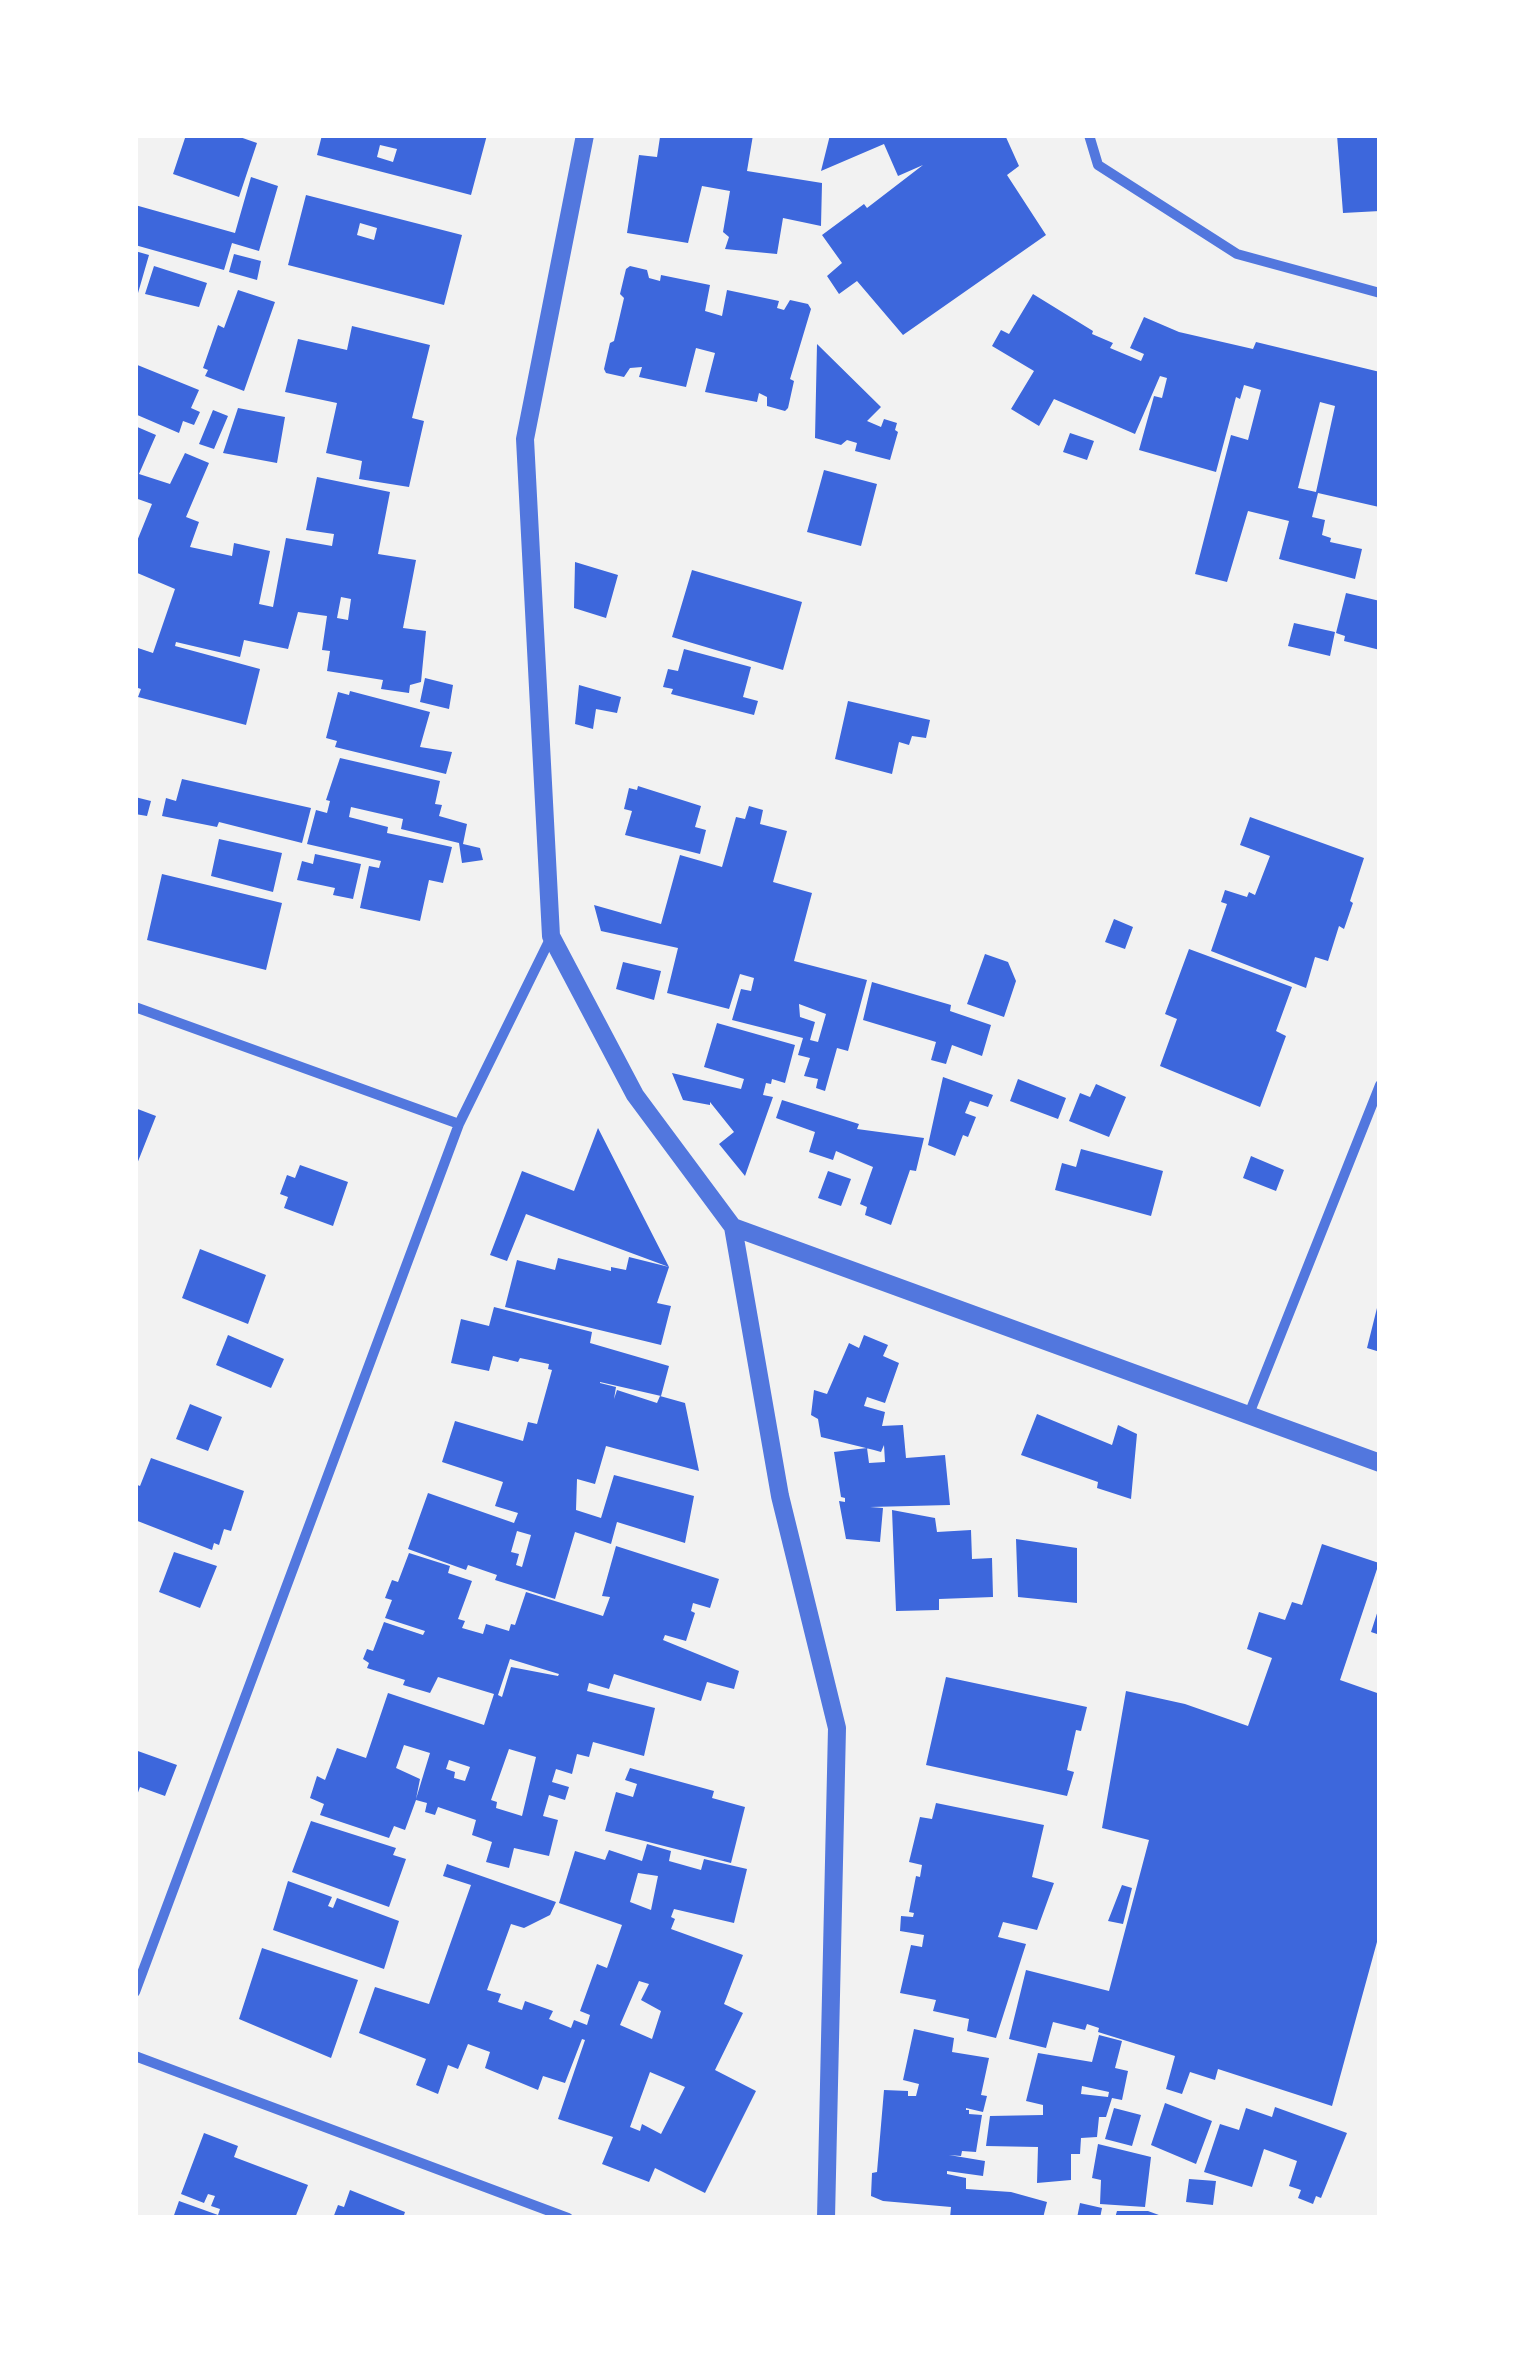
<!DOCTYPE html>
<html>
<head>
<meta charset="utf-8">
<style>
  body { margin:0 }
  #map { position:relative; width:1515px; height:2353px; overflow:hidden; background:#f2f2f2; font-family:"DejaVu Sans",sans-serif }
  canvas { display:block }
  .frame { position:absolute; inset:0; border:138px solid #fff; pointer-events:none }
</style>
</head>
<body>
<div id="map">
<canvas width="1515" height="2353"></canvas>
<div class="frame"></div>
</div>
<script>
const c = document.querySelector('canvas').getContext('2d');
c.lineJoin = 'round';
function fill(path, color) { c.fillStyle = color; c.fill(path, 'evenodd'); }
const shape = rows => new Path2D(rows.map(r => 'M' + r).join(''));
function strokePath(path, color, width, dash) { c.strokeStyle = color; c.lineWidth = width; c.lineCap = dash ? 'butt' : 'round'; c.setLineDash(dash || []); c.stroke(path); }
fill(shape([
  [186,135,234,135,257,143,239,197,173,174],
  [322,135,487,135,471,195,317,155],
  [380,145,397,149,393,162,377,157],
  [667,135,753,135,747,171,822,183,821,226,783,218,777,254,725,249,729,237,723,232,730,191,702,186,688,243,627,233,639,155,657,157,660,137,667,138],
  [830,135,899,135,900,138,1005,135,1019,166,1007,175,1046,235,903,335,857,281,839,294,827,276,842,263,822,235,864,204,867,208,923,165,898,176,884,144,821,171],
  [1337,135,1380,135,1380,211,1343,213],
  [251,177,278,186,259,251,232,243,224,270,135,245,135,205,235,233],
  [306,195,462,235,444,305,288,265],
  [360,223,377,228,374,240,357,235],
  [135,251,149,255,136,300,135,300],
  [234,254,261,261,257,280,229,272],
  [154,266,207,283,199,307,145,294],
  [630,266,647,270,649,278,660,281,661,275,710,285,705,311,722,316,727,290,779,301,777,308,784,310,790,300,808,304,811,309,790,379,794,381,788,408,785,411,767,406,767,397,759,393,757,402,705,392,715,353,696,348,686,387,639,377,642,367,630,368,624,377,606,373,604,369,610,343,614,341,624,298,620,294,626,269],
  [238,290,275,302,244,391,205,376,208,370,203,368,218,325,224,328],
  [1033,294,1093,331,1092,334,1113,343,1110,348,1141,361,1144,354,1130,348,1144,317,1179,332,1253,349,1256,342,1380,372,1379,507,1318,493,1312,517,1325,520,1322,535,1331,538,1330,542,1362,549,1355,579,1279,559,1289,521,1248,511,1227,582,1195,574,1231,435,1248,440,1261,390,1244,385,1240,399,1236,397,1216,472,1139,450,1154,396,1162,398,1167,378,1160,376,1135,434,1054,399,1039,426,1011,409,1034,371,992,346,1001,330,1009,334],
  [1320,402,1335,406,1316,492,1298,488],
  [352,326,430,345,412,418,424,421,409,487,359,479,362,461,326,453,337,403,285,392,298,339,347,350],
  [817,344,881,407,867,421,881,427,884,419,897,423,895,430,898,432,890,460,855,451,857,443,847,440,841,445,815,438],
  [135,364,199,390,191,408,200,412,194,425,183,421,179,433,135,414],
  [238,408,285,417,277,463,223,453],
  [213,410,228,416,214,449,199,444],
  [135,426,156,435,139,474,170,484,185,453,209,463,186,517,199,522,190,547,232,556,234,543,270,551,259,604,273,607,286,538,332,546,334,534,306,530,317,477,390,492,378,554,416,560,403,628,426,631,421,682,410,685,409,693,381,689,383,680,327,671,330,651,322,650,327,616,298,612,288,649,244,640,240,657,176,642,175,646,260,669,246,725,138,697,141,689,135,687,135,647,153,653,175,589,135,572,135,546,152,504,135,498],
  [341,597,351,599,348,620,337,618],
  [1070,433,1094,441,1087,460,1063,452],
  [824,470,877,484,861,546,807,532],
  [575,562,618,575,606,618,574,608],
  [692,570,802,602,783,670,672,637],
  [1346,593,1380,601,1380,650,1344,641,1345,636,1336,633],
  [1294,623,1335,632,1330,656,1288,646],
  [684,649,751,667,743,697,758,701,754,715,671,694,673,689,663,687,668,669,678,671],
  [425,678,453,685,449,709,420,702],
  [579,685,621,697,617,713,596,709,593,729,575,724],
  [350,691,430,712,420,747,452,752,446,774,335,747,337,741,326,738,338,692,349,695],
  [848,701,930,720,926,738,912,736,909,745,899,742,892,774,835,759],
  [340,758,440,781,435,804,442,805,439,816,467,824,463,844,480,848,483,860,462,863,459,843,401,829,403,819,351,807,349,817,388,827,387,833,452,847,443,883,429,880,420,921,360,908,369,866,379,868,381,861,307,844,316,810,327,813,330,801,326,800],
  [182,779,311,808,302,843,219,822,217,827,162,816,166,798,176,801],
  [638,786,701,806,695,827,706,830,700,854,625,835,632,811,624,809,629,788,637,790],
  [135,797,151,801,147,816,135,814],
  [749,806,763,810,760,824,787,831,773,882,812,893,794,961,867,980,848,1051,837,1048,825,1091,816,1088,818,1079,804,1076,810,1058,798,1055,803,1038,732,1020,741,989,751,991,754,978,740,974,729,1009,667,993,678,948,601,931,594,905,661,924,680,855,722,867,736,817,745,819],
  [799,1004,826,1014,818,1042,810,1040,815,1022,800,1017],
  [1250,817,1364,858,1350,901,1353,903,1344,929,1339,926,1328,961,1315,957,1306,988,1211,951,1227,904,1221,902,1225,890,1247,897,1249,892,1255,895,1270,856,1240,845],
  [219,839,282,853,273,892,211,876],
  [315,854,361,864,353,899,333,895,335,888,297,880,302,861,313,864],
  [162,874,282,903,266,970,147,940],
  [1114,919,1133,927,1125,949,1105,942],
  [1189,949,1292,987,1276,1031,1286,1036,1260,1107,1160,1066,1177,1019,1165,1014],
  [985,954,1008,962,1016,981,1004,1017,967,1004],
  [623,962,661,971,654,1000,616,989],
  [872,982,951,1005,950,1011,991,1025,982,1056,952,1045,946,1064,931,1060,936,1042,863,1020],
  [717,1023,795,1045,785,1083,772,1079,771,1084,766,1083,763,1095,773,1097,745,1176,719,1144,734,1132,710,1102,710,1105,683,1100,672,1073,741,1089,744,1079,704,1067],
  [943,1077,993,1095,988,1107,970,1101,965,1113,976,1117,968,1137,963,1135,955,1156,928,1145],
  [1018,1079,1066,1098,1058,1119,1010,1101],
  [1096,1084,1126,1097,1109,1137,1069,1121,1080,1093,1090,1097],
  [782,1100,859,1124,857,1129,924,1138,916,1171,910,1170,891,1225,865,1215,867,1207,860,1204,873,1167,836,1151,833,1160,809,1152,815,1132,776,1118],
  [135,1108,156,1116,135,1169],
  [598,1128,669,1267,657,1303,671,1306,661,1345,505,1307,517,1260,555,1270,558,1258,611,1271,611,1267,626,1270,629,1257,669,1267,526,1214,507,1261,490,1255,522,1171,574,1191],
  [1081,1149,1163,1171,1151,1216,1055,1190,1062,1163,1076,1167],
  [1251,1156,1284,1170,1276,1191,1243,1178],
  [300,1165,348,1182,333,1226,284,1208,288,1197,280,1194,287,1175,295,1178],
  [828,1171,851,1179,841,1206,818,1198],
  [200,1249,266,1275,248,1324,182,1298],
  [1379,1300,1380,1301,1380,1352,1367,1348],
  [494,1307,592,1332,590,1343,669,1366,661,1396,600,1382,600,1383,616,1387,614,1399,617,1390,657,1403,660,1396,685,1403,699,1471,606,1446,595,1484,577,1479,576,1510,601,1518,614,1475,694,1496,685,1543,617,1522,611,1544,575,1532,555,1599,495,1580,497,1575,468,1565,466,1570,408,1549,428,1493,514,1523,518,1513,495,1506,503,1482,442,1462,455,1421,523,1441,528,1422,537,1424,552,1370,548,1369,549,1364,520,1358,518,1362,493,1356,489,1371,451,1363,461,1319,489,1326],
  [517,1531,531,1535,522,1567,516,1565,519,1554,511,1552],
  [228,1335,284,1359,271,1388,216,1365],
  [864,1335,888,1345,883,1356,899,1363,885,1403,867,1397,864,1406,885,1412,882,1426,903,1425,906,1458,945,1455,950,1505,870,1507,883,1508,880,1542,846,1539,839,1501,845,1502,845,1498,841,1497,834,1452,867,1448,869,1463,885,1462,884,1445,881,1452,874,1450,821,1437,818,1419,811,1415,814,1390,827,1394,849,1343,859,1348],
  [190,1404,222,1417,208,1451,176,1439],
  [1037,1414,1112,1445,1118,1425,1137,1434,1131,1499,1097,1488,1098,1482,1021,1455],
  [151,1458,244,1491,231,1531,224,1529,219,1545,214,1543,212,1550,135,1520,135,1484,140,1486],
  [892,1510,935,1518,937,1532,971,1530,972,1559,992,1558,993,1597,939,1599,939,1610,896,1611],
  [1016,1539,1077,1548,1077,1603,1018,1597],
  [1322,1544,1379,1563,1340,1680,1380,1694,1380,1931,1332,2106,1218,2069,1215,2080,1190,2072,1182,2094,1166,2089,1175,2056,1098,2032,1099,2028,1087,2024,1085,2030,1053,2022,1046,2048,1009,2039,1026,1970,1109,1991,1149,1840,1102,1828,1126,1691,1185,1704,1248,1726,1272,1658,1247,1649,1259,1612,1285,1620,1292,1602,1302,1605],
  [616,1546,719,1579,710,1608,693,1603,691,1611,695,1613,686,1641,665,1635,663,1640,739,1671,734,1689,707,1682,701,1701,614,1674,609,1689,589,1683,587,1691,655,1708,644,1756,593,1742,589,1757,577,1754,572,1774,556,1769,552,1782,569,1787,565,1800,549,1795,543,1816,558,1820,549,1856,514,1848,509,1868,486,1862,492,1842,472,1835,476,1820,438,1807,435,1815,425,1812,427,1803,416,1800,405,1830,394,1826,389,1838,320,1815,324,1804,310,1798,317,1776,325,1780,337,1748,366,1758,388,1693,484,1725,494,1694,438,1677,430,1693,403,1685,405,1680,367,1668,369,1663,363,1659,367,1649,373,1651,384,1622,423,1635,425,1631,385,1618,392,1600,385,1598,392,1580,398,1582,409,1553,450,1566,448,1573,472,1581,458,1619,465,1621,462,1628,483,1634,486,1624,509,1631,511,1624,515,1625,526,1592,603,1616,610,1597,602,1596],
  [510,1659,559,1674,558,1676,511,1667,502,1697,498,1695],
  [404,1745,430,1753,416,1799,420,1779,396,1768],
  [509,1749,536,1757,522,1816,496,1808,497,1802,491,1800],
  [449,1760,470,1767,465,1781,454,1778,455,1772,446,1769],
  [174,1552,217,1566,200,1608,159,1592],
  [1380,1604,1380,1635,1371,1632],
  [946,1677,1087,1707,1081,1731,1076,1730,1067,1770,1074,1772,1067,1796,926,1765],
  [135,1750,177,1765,165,1796,140,1787,135,1801],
  [630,1768,714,1791,712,1798,745,1807,731,1863,605,1831,616,1792,633,1797,637,1784,625,1780],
  [936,1803,1044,1825,1032,1877,1054,1883,1037,1930,1003,1922,998,1937,1026,1944,996,2038,967,2031,969,2019,933,2011,936,2000,900,1993,911,1945,922,1947,924,1935,900,1931,901,1916,913,1917,914,1913,909,1912,916,1876,920,1877,922,1865,909,1862,920,1817,932,1819],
  [311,1821,396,1848,393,1855,406,1859,389,1907,292,1872],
  [647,1844,671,1851,669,1861,701,1870,704,1859,747,1869,734,1923,674,1909,671,1917,675,1919,671,1929,743,1955,724,2004,743,2013,715,2070,756,2091,705,2193,655,2168,649,2182,602,2164,613,2137,558,2119,585,2040,582,2039,565,2083,543,2076,538,2090,485,2068,490,2052,468,2044,458,2069,448,2065,438,2094,416,2085,426,2059,359,2033,375,1987,429,2004,471,1885,443,1876,447,1864,556,1902,550,1915,524,1928,511,1924,487,1990,501,1994,498,2002,522,2010,525,2001,553,2011,549,2019,571,2028,574,2020,587,2025,590,2015,580,2011,597,1964,607,1968,622,1925,559,1903,575,1851,605,1860,609,1850,642,1861],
  [638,1873,658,1876,651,1910,630,1902],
  [639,1981,649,1984,641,2000,661,2011,652,2039,620,2025],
  [650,2072,685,2087,661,2134,642,2124,640,2131,630,2127],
  [288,1881,332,1897,328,1906,333,1908,337,1898,399,1921,384,1969,273,1930],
  [1122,1885,1132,1888,1123,1924,1108,1921],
  [262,1948,358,1980,331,2058,239,2019],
  [914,2029,954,2038,952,2052,989,2058,981,2095,987,2096,983,2112,966,2108,966,2110,969,2110,969,2114,982,2115,976,2152,962,2151,961,2156,949,2155,985,2161,983,2176,947,2171,947,2174,966,2178,966,2189,1011,2192,1047,2202,1043,2218,950,2218,951,2207,883,2201,871,2196,872,2173,877,2172,884,2090,908,2091,908,2096,916,2096,919,2084,903,2080],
  [1099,2035,1122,2041,1115,2068,1128,2071,1122,2100,1112,2098,1106,2117,1099,2117,1097,2137,1081,2138,1080,2154,1071,2154,1071,2180,1037,2183,1038,2147,986,2146,990,2116,1043,2115,1043,2105,1026,2101,1038,2053,1092,2062],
  [1082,2086,1109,2092,1108,2097,1081,2094],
  [1165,2103,1212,2121,1196,2164,1151,2145],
  [1275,2107,1347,2133,1321,2198,1316,2196,1313,2204,1298,2198,1301,2190,1289,2186,1297,2161,1264,2149,1252,2187,1204,2172,1220,2124,1239,2130,1246,2108,1272,2117],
  [1114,2108,1141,2115,1132,2146,1105,2139],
  [204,2133,238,2146,234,2157,308,2185,295,2218,173,2218,179,2201,218,2215,220,2209,211,2206,215,2196,208,2194,204,2203,181,2194],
  [1098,2144,1151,2157,1145,2207,1100,2204,1101,2180,1092,2178],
  [1189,2179,1216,2181,1213,2205,1186,2202],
  [350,2190,405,2212,403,2218,333,2218,338,2205,344,2207],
  [1080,2203,1102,2208,1100,2218,1077,2218],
  [1117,2211,1148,2211,1167,2218,1115,2218]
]), '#3d67dc');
strokePath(shape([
  [1089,135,1098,165,1237,254,1380,293],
  [135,1007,459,1124],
  [1249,1414,1380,1085],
  [135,1992,459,1124,551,937],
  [135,2056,568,2218]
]), '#5277de', 10);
strokePath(shape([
  [585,135,525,439,551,936,635,1095,733,1227,780,1496,837,1728,826,2218],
  [733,1227,1380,1463]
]), '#5277de', 18);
</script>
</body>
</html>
